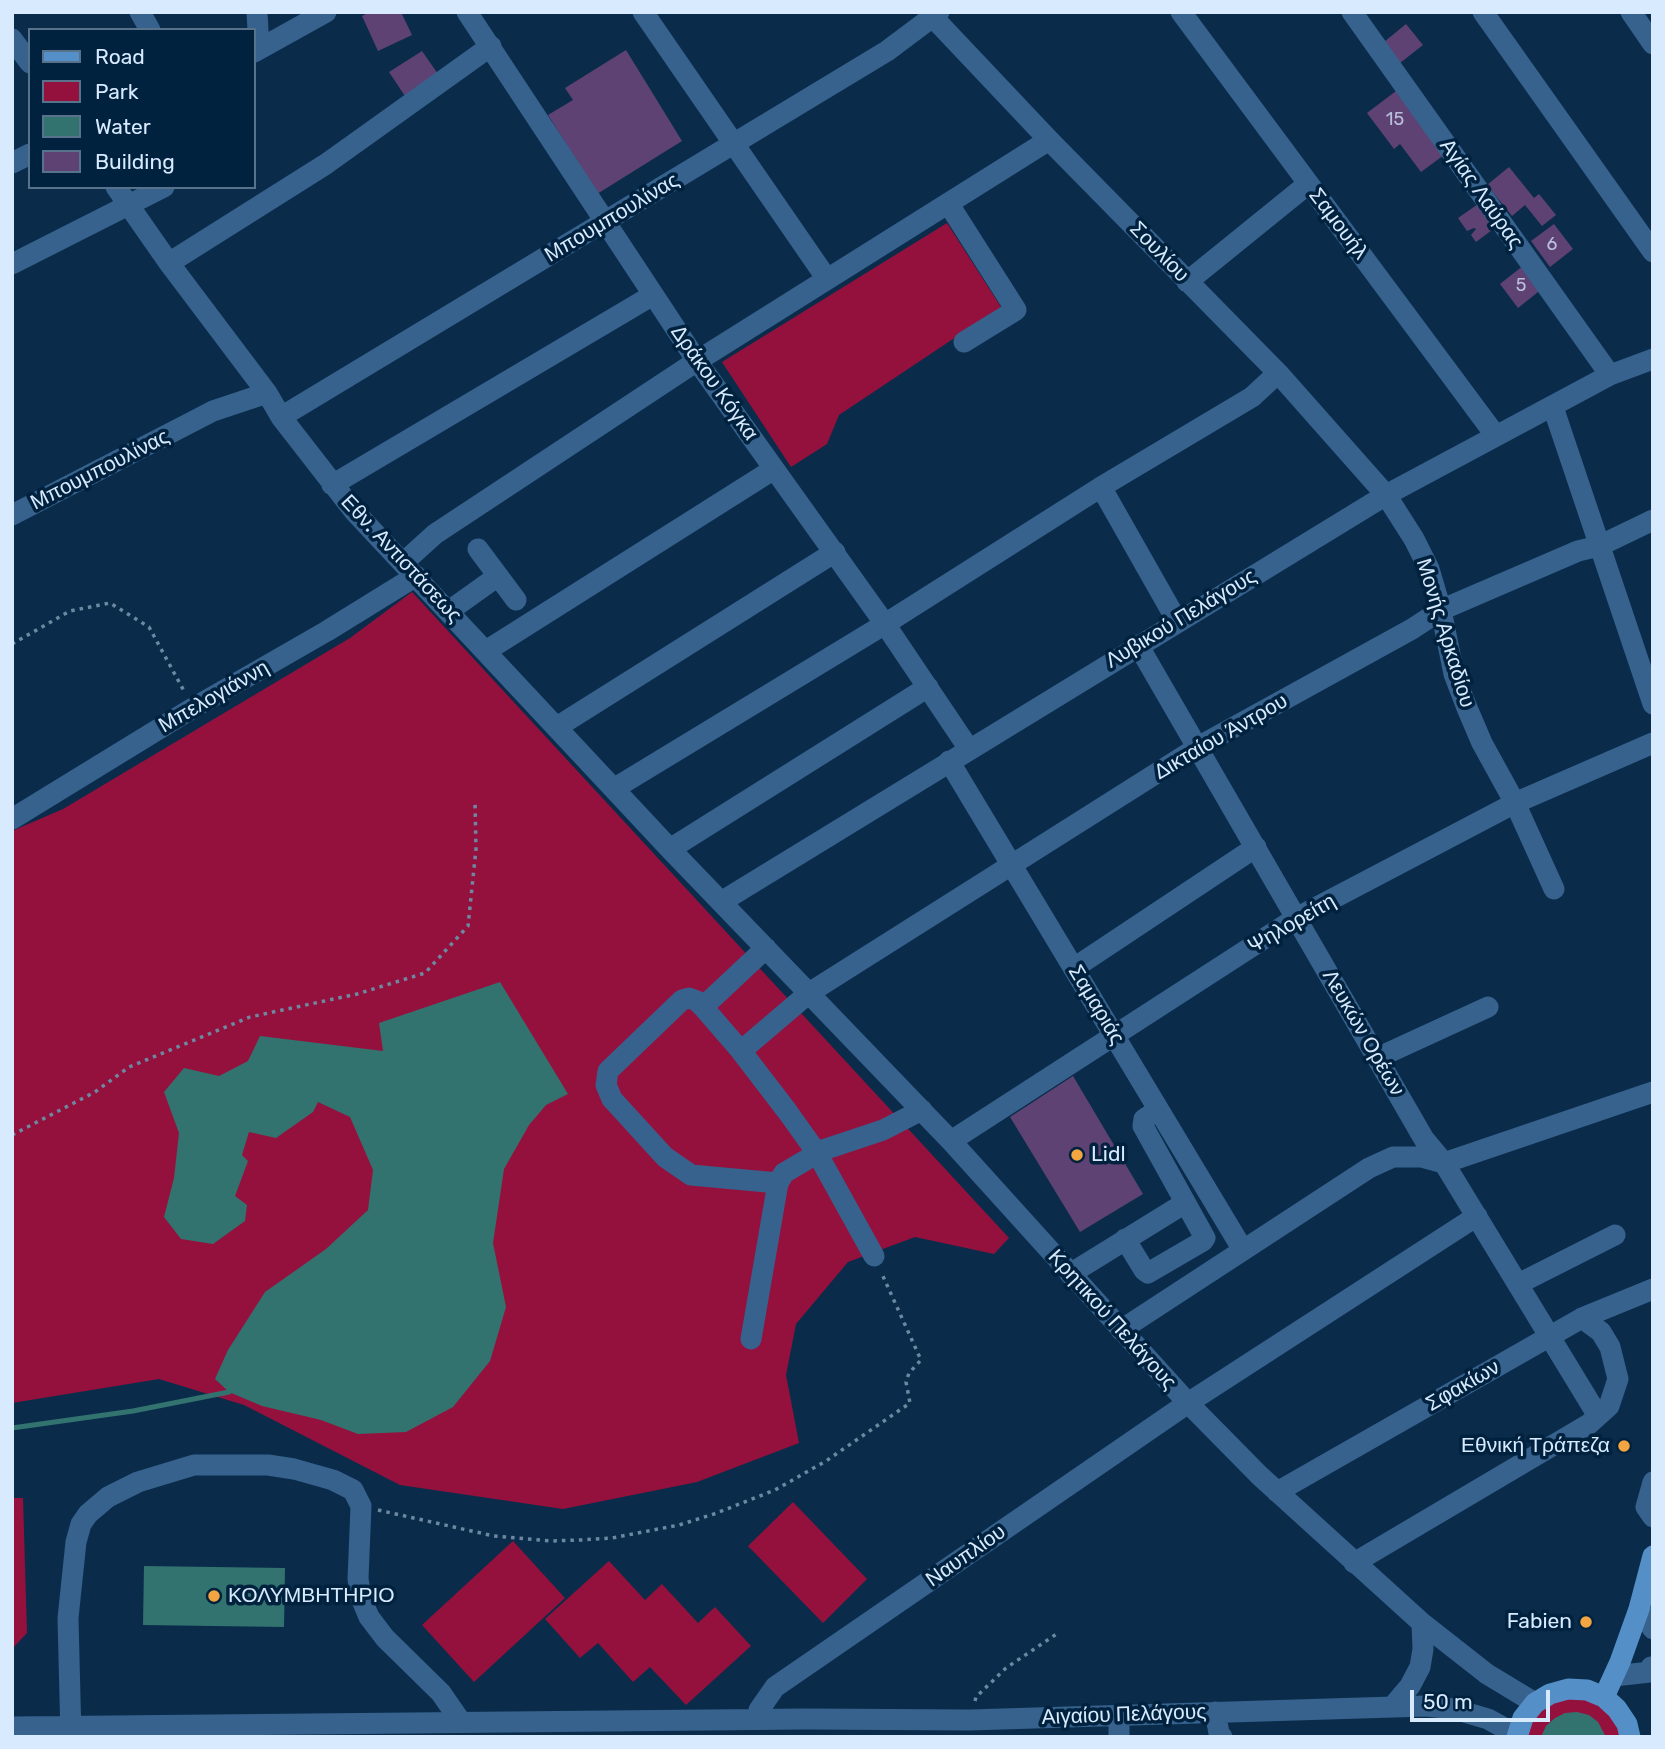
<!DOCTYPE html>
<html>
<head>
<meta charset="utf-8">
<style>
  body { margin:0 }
  #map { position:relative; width:1665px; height:1749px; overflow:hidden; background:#0a2c4a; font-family:Rubik,sans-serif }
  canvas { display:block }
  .frame { position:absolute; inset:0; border:14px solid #d7eafe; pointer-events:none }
  .legend { position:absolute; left:28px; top:28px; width:228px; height:161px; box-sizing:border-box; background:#01223f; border:2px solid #57728b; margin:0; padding:9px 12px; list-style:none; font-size:21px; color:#d7eafe }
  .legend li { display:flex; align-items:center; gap:14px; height:35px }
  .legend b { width:35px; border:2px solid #57728b }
  .scale { position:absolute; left:1410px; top:1690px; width:140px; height:32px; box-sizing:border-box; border:4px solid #d7eafe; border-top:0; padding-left:9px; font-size:21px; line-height:24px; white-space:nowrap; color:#d7eafe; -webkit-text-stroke:5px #01223f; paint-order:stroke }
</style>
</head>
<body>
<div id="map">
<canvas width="1665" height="1749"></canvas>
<div class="frame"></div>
<ul class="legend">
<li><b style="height:9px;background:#558fc8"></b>Road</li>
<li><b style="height:19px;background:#95113d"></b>Park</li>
<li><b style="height:19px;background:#32736f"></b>Water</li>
<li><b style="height:19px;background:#5e4273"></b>Building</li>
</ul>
<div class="scale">50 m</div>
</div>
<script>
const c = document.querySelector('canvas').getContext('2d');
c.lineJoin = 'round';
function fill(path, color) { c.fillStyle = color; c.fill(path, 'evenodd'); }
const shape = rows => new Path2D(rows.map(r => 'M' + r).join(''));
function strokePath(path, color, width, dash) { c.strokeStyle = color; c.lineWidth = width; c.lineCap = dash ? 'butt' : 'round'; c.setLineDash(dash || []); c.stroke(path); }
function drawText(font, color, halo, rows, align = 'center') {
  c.font = font + ' Rubik,sans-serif'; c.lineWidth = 7; c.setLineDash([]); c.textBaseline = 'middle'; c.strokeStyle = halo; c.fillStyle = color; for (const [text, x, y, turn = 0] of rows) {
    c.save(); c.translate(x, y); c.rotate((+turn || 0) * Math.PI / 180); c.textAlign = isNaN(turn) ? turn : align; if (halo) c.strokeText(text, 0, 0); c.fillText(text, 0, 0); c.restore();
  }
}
fill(shape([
  [947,223,1001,307,839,415,827,444,791,467,722,362],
  [412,592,1009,1238,994,1254,915,1237,848,1262,796,1324,786,1375,799,1443,697,1482,563,1509,400,1485,244,1405,159,1379,12,1403,12,831,63,809,350,638],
  [12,1498,23,1498,27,1633,12,1649],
  [793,1502,867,1579,823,1623,748,1546],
  [513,1541,565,1598,474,1682,422,1625],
  [609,1561,645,1600,662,1584,698,1623,715,1607,751,1646,686,1705,650,1667,633,1682,598,1643,580,1658,545,1619],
  [1584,1697,1612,1713,1622,1737,1526,1737,1529,1723,1552,1701]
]), '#95113d');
fill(shape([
  [500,982,568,1094,546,1105,529,1125,504,1169,493,1243,506,1307,490,1361,453,1407,406,1432,358,1434,321,1420,262,1406,229,1392,215,1379,228,1350,265,1292,326,1249,368,1210,373,1170,350,1117,318,1102,313,1112,276,1138,249,1132,242,1155,248,1161,235,1196,247,1205,245,1221,213,1244,181,1239,164,1217,174,1178,179,1133,164,1092,184,1068,219,1076,248,1061,260,1036,383,1051,379,1023],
  [144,1566,285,1568,284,1627,143,1625],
  [1577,1712,1589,1715,1598,1722,1606,1737,1541,1737,1546,1726,1555,1718,1565,1713]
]), '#32736f');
strokePath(shape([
  [12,1428,133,1411,229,1392]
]), '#32736f', 5);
fill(shape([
  [370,12,401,12,412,35,378,51,362,16],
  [1406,24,1423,45,1400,63,1384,42],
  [626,50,682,141,597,194,548,115,573,100,565,88],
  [422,51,438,74,405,96,389,72],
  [1396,91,1444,155,1421,172,1400,144,1394,149,1367,113],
  [1509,167,1534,198,1539,194,1556,215,1542,226,1525,205,1512,216,1487,185],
  [1481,202,1496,227,1476,242,1471,235,1476,229,1474,228,1467,231,1458,218],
  [1554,224,1573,249,1550,267,1531,241],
  [1524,265,1543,288,1518,308,1500,284],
  [1073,1076,1143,1194,1080,1232,1010,1117]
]), '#5e4273');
strokePath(shape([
  [12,644,70,611,110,603,149,627,184,691],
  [12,1135,95,1092,129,1067,250,1017,357,994,425,973,468,926,476,849,475,803],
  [378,1510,494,1536,550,1541,581,1540,612,1538,679,1525,714,1514,775,1490,826,1461,910,1403,906,1382,909,1373,921,1360,882,1274],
  [975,1701,976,1697,1006,1668,1058,1633]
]), '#6d88a1', 3.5, [3.5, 5]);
strokePath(shape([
  [140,12,150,30],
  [257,12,259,49],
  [467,12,697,361,885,624,969,749],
  [643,12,827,279],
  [928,12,1049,140,1278,373,1386,495,1414,539,1429,569,1441,610,1454,674,1467,708,1482,743,1515,803,1554,889],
  [1181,12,1496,436],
  [1352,12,1610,375],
  [1483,12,1653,252],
  [1631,12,1653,44],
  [12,39,30,63],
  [254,52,326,12],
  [12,163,30,154],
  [116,187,169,263,267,393,281,417,354,511,670,849,951,1141,1188,1403,1260,1476,1422,1623,1487,1674,1535,1703],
  [948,203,1016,310,964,342],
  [169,263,326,164,491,46],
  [12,264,164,187],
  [1187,282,1308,184],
  [1553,407,1653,704],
  [281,417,887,51,939,12],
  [332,485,653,295],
  [1101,487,1177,621],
  [12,515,213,411,267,393],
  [478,549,516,600],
  [403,563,435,534,697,361,1049,140],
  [449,611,498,576],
  [1138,645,1424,1139,1444,1163,1598,1416],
  [486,651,774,469],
  [557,727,835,552],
  [949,761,1243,1250],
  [615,788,885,624,1101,487,1252,397,1278,373],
  [12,819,193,708,327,631,416,576],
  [670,849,928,687],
  [721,902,1386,495,1610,375,1653,359],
  [1074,968,1256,847],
  [703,1007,766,948],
  [741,1051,809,993,1198,747,1412,629,1441,610,1578,551,1599,546,1653,520],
  [1377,1058,1488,1007],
  [951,1141,1296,918,1515,803,1653,743],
  [778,1183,691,1175,665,1157,612,1099,606,1085,608,1071,682,1000,689,998,697,1001,703,1007,741,1051,787,1111,817,1153,874,1256],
  [1125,1239,1144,1270,1148,1273,1203,1241,1205,1238,1143,1126,1144,1119,1158,1110],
  [1070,1274,1185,1203],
  [1518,1284,1615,1235],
  [1121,1330,1369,1168,1393,1157,1422,1157,1444,1163,1653,1092],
  [751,1339,778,1183,784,1173,823,1150,883,1130,922,1110],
  [1653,1482,1646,1507,1653,1517],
  [1277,1492,1582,1318,1653,1289],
  [1354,1563,1589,1424,1609,1406,1618,1379,1610,1347,1601,1332,1582,1318],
  [1639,1609,1653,1629],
  [1614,1676,1650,1672,1651,1667],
  [1393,1706,1410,1686,1420,1667,1423,1649,1422,1623],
  [1215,1712,1219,1733,1222,1737],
  [1119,1716,1119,1737],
  [759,1719,759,1710,775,1687,1188,1403,1477,1216],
  [12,1727,806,1719,970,1720,1426,1706,1454,1709,1488,1719,1517,1735],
  [71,1737,68,1618,76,1542,81,1524,88,1514,108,1497,138,1482,194,1465,268,1465,294,1469,333,1480,353,1490,361,1506,358,1579,361,1598,369,1617,385,1638,441,1693,461,1722]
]), '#36628d', 21);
strokePath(shape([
  [1604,1697,1620,1662,1639,1609,1653,1556],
  [1517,1737,1523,1718,1535,1703,1550,1694,1568,1689,1587,1690,1604,1697,1617,1709,1627,1724,1630,1737]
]), '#558fc8', 21);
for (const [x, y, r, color] of [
  [1077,1155,7,"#f2a540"],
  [1624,1446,7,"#f2a540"],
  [214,1596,7,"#f2a540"],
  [1586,1622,7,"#f2a540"]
]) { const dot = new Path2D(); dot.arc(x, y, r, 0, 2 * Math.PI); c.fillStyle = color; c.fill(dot); strokePath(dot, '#01223f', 2.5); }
drawText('18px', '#b9c0db', null, [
  ["15",1395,120],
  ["6",1552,245],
  ["5",1521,286]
]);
drawText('21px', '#d7eafe', '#01223f', [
  ["Αγίας Λαύρας",1481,194,55],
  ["Μπουμπουλίνας",612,218,-31],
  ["Σαμουήλ",1338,224,53],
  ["Σουλίου",1159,252,46],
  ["Δράκου Κόγκα",714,383,55],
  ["Μπουμπουλίνας",100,470,-27],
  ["Εθν. Αντιστάσεως",401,559,47],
  ["Λυβικού Πελάγους",1181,619,-31],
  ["Μονής Αρκαδίου",1445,633,73],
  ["Μπελογιάννη",214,697,-30],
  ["Δικταίου Άντρου",1221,737,-30],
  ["Ψηλορείτη",1292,924,-30],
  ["Σαμαριάς",1096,1005,59],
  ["Λευκών Ορέων",1363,1033,60],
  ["Κρητικού Πελάγους",1112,1320,48],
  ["Σφακίων",1463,1386,-30],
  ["Ναυπλίου",966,1556,-35],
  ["Αιγαίου Πελάγους",1124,1715,-2]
]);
drawText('21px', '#d7eafe', '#01223f', [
  ["Lidl",1091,1155],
  ["Εθνική Τράπεζα",1610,1446,"right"],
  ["ΚΟΛΥΜΒΗΤΗΡΙΟ",228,1596],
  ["Fabien",1572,1622,"right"]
], 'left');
</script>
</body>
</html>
